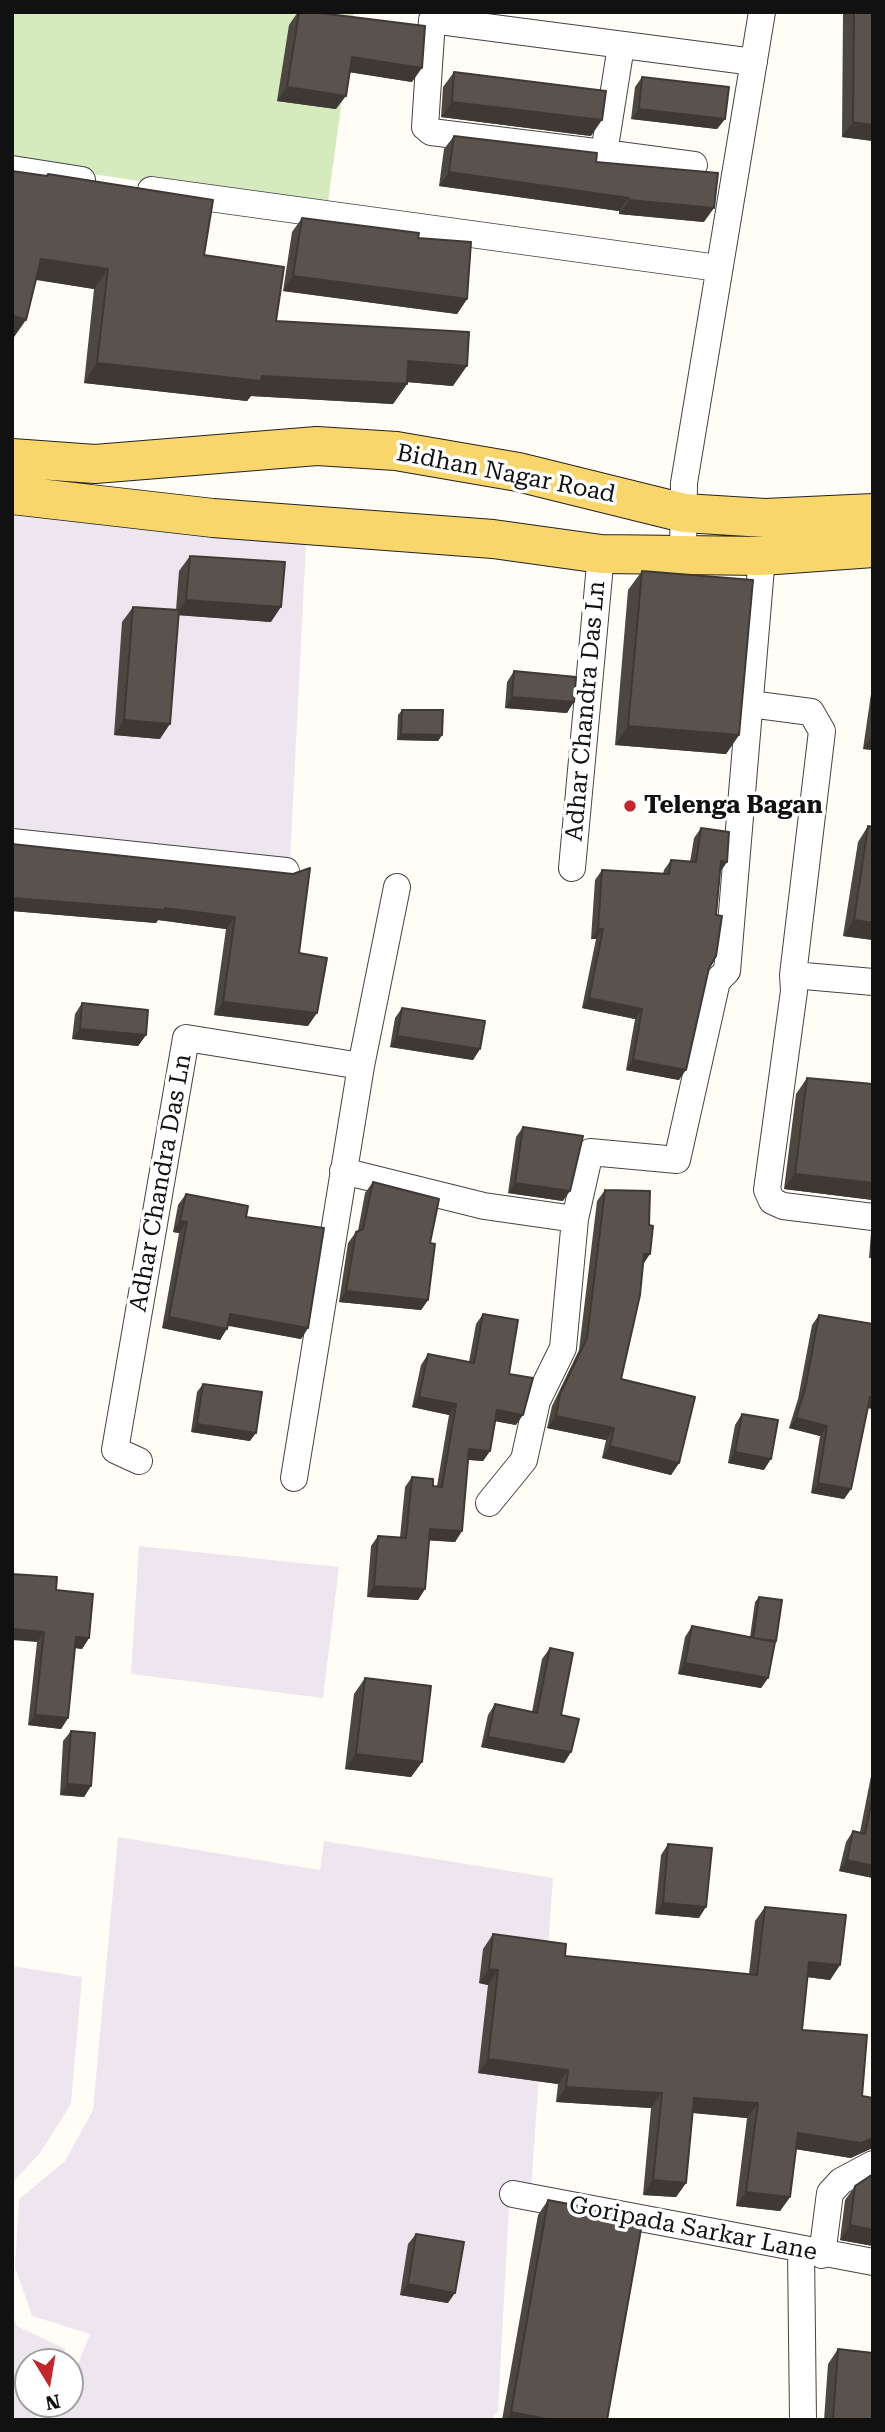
<!DOCTYPE html>
<html>
<head>
<meta charset="utf-8">
<style>
  body { margin:0 }
  #map { position:relative; width:885px; height:2432px; overflow:hidden; background:#fffdf5; font-family:"Roboto Serif",serif }
  canvas { display:block }
  .frame { position:absolute; inset:0; border:14px solid #111; pointer-events:none }
  .north { position:absolute; left:14px; top:2348px; width:70px; height:70px; box-sizing:border-box; background:#fff; border:2px solid #a0a0a0; border-radius:50%; rotate:169deg; font-size:19px; font-weight:700; line-height:28px; text-align:center; color:#111 }
  .north::after { content:''; display:block; margin:auto; width:24px; height:32px; background:#c4262e; clip-path:polygon(50% 0,100% 100%,50% 72%,0 100%) }
</style>
</head>
<body>
<div id="map">
<canvas width="885" height="2432"></canvas>
<div class="frame"></div>
<div class="north">N</div>
</div>
<script>
const c = document.querySelector('canvas').getContext('2d');
c.lineJoin = 'round';
function fill(path, color) { c.fillStyle = color; c.fill(path, 'evenodd'); }
const shape = rows => new Path2D(rows.map(r => 'M' + r).join(''));
function strokePath(path, color, width, dash) { c.strokeStyle = color; c.lineWidth = width; c.lineCap = dash ? 'butt' : 'round'; c.setLineDash(dash || []); c.stroke(path); }
function drawText(font, color, halo, rows, align = 'center') {
  c.font = font + ' "Roboto Serif",serif'; c.lineWidth = 7; c.setLineDash([]); c.textBaseline = 'middle'; c.strokeStyle = halo; c.fillStyle = color; for (const [text, x, y, turn = 0] of rows) {
    c.save(); c.translate(x, y); c.rotate((+turn || 0) * Math.PI / 180); c.textAlign = isNaN(turn) ? turn : align; if (halo) c.strokeText(text, 0, 0); c.fillText(text, 0, 0); c.restore();
  }
}
fill(shape([
  [12,492,307,523,290,861,12,834],
  [139,1546,339,1567,323,1698,131,1674],
  [118,1837,320,1870,324,1841,553,1878,531,2190,510,2187,498,2412,490,2420,55,2420,62,2404,70,2404,70,2384,90,2334,32,2316,15,2267,19,2199,65,2161,93,2110],
  [12,1966,82,1977,71,2104,40,2153,12,2183],
  [12,2313,17,2326,65,2349,59,2362,28,2362,28,2404,42,2404,36,2420,12,2420]
]), '#eee6ef');
fill(shape([
  [12,12,354,12,327,209,12,162]
]), '#d5ebbd');
const minor = shape([
  [621,46,604,153,431,132,425,127,432,20,754,62],
  [604,153,694,165],
  [12,169,82,180],
  [151,190,718,268],
  [683,555,684,483,762,12],
  [750,704,811,712,822,731,793,975,794,991,767,1190,772,1201,783,1206,873,1217],
  [12,842,286,871],
  [572,868,601,554],
  [793,975,873,982],
  [343,1171,484,1206,575,1219],
  [139,1461,115,1450,186,1038,361,1066,397,887],
  [294,1478,361,1066],
  [489,1503,524,1460,537,1401,563,1348,575,1219,590,1152,677,1160,717,981,727,971,762,556],
  [513,2194,873,2262],
  [801,2250,803,2420],
  [822,2255,830,2193,841,2181,873,2164]
]);
const primary = shape([
  [12,458,95,464,317,446,396,451,518,472,684,513,765,518,873,513],
  [12,495,213,518,493,539,601,554,762,556,873,548]
]);
strokePath(minor, '#444', 28);
strokePath(primary, '#222', 40);
strokePath(minor, '#fff', 26);
strokePath(primary, '#f9d66b', 38);
fill(shape([
  [298,12,312,12,412,82,349,72,336,109,277,101,289,25],
  [843,12,873,12,873,141,842,137],
  [454,72,591,136,441,117,443,87],
  [642,77,725,119,717,129,631,119,635,87],
  [454,136,596,162,704,222,619,214,619,211,439,186,444,149],
  [48,174,204,255,276,321,453,386,407,382,407,384,393,404,251,396,247,401,84,383,94,289,36,280,12,340,46,176],
  [302,218,418,238,467,299,457,314,283,291,292,232],
  [190,556,271,622,178,615,160,739,114,735,122,622,133,607,176,610,179,571],
  [642,571,739,735,726,754,615,745,628,590],
  [514,671,567,713,505,708,507,682],
  [873,680,873,750,863,749],
  [402,710,442,735,438,741,397,740,398,715],
  [868,826,873,827,873,940,843,936,858,842],
  [701,828,727,862,720,872,709,968,679,1080,626,1070,635,1019,582,1008,596,939,591,939,595,880,602,870,663,874,664,870,671,860,690,862,694,838],
  [293,874,299,953,308,1026,214,1015,226,929,158,920,156,923,12,911],
  [82,1003,146,1035,138,1046,72,1039,75,1014],
  [402,1008,480,1049,473,1060,390,1047,395,1018],
  [807,1078,873,1084,873,1200,784,1189,796,1094],
  [523,1127,563,1201,508,1193,516,1137],
  [373,1182,430,1243,428,1300,421,1310,339,1302,348,1243,356,1232,358,1231,365,1193],
  [605,1190,643,1266,621,1379,679,1463,671,1475,602,1458,606,1440,547,1428,552,1406,579,1350,597,1201],
  [186,1194,246,1217,308,1328,301,1339,228,1325,220,1340,162,1328,179,1233,173,1232,178,1205],
  [873,1230,873,1258,869,1258,871,1233],
  [483,1314,509,1374,516,1425,495,1421,490,1451,483,1461,468,1460,462,1531,455,1542,429,1540,425,1589,418,1600,367,1597,371,1546,378,1536,400,1537,405,1487,412,1477,433,1486,437,1486,449,1415,412,1407,421,1365,428,1354,469,1362,476,1324],
  [819,1315,873,1324,873,1409,868,1408,851,1489,844,1499,811,1493,820,1436,789,1428,798,1399,812,1325],
  [203,1384,250,1441,191,1432,197,1392],
  [742,1414,764,1470,728,1463,735,1425],
  [56,1590,89,1638,82,1649,75,1648,68,1718,61,1729,28,1725,37,1642],
  [759,1597,775,1643,768,1678,761,1688,678,1674,685,1637,692,1626,750,1637,755,1602],
  [550,1648,561,1715,571,1752,564,1763,481,1747,488,1715,495,1704,532,1712,542,1659],
  [365,1678,422,1762,411,1777,345,1769,354,1694],
  [71,1731,91,1786,84,1797,60,1795,63,1741],
  [873,1766,873,1878,839,1871,846,1842,853,1831,860,1832],
  [668,1844,699,1918,655,1914,661,1855],
  [765,1907,840,1965,830,1980,807,1977,802,2030,851,2158,796,2149,790,2197,780,2211,736,2206,747,2118,692,2113,686,2183,676,2197,643,2195,651,2108,556,2102,558,2084,478,2073,488,1985,479,1983,483,1949,493,1934,565,1956,749,1974,755,1921],
  [873,2174,873,2246,840,2240,845,2200,855,2186],
  [548,2200,607,2420,502,2420,538,2215],
  [416,2234,448,2303,400,2295,408,2244],
  [838,2349,873,2420,824,2420,828,2364]
]), '#4d4742');
fill(shape([
  [352,57,422,68,412,82,342,71],
  [287,87,346,96,336,109,277,101],
  [452,102,602,120,591,136,441,117],
  [639,109,725,119,717,129,631,119],
  [853,122,873,125,873,141,842,137],
  [449,172,629,198,619,211,439,186],
  [629,200,714,208,704,222,619,214],
  [41,259,108,269,94,289,27,278],
  [293,276,467,299,457,314,283,291],
  [14,316,26,320,12,340,12,318],
  [408,361,467,366,453,386,395,381],
  [97,363,262,376,407,384,393,404,251,396,247,401,84,383],
  [186,600,281,607,271,622,176,615],
  [512,697,574,702,567,713,505,708],
  [124,720,170,724,160,739,114,735],
  [628,726,739,735,726,754,615,745],
  [401,734,442,735,438,741,397,740],
  [873,735,873,750,863,749],
  [721,861,727,862,720,872],
  [12,898,165,908,235,917,226,929,158,920,156,923,12,911],
  [854,920,873,923,873,940,843,936],
  [598,929,603,929,596,939,591,939],
  [589,998,642,1009,635,1019,582,1008],
  [223,1002,317,1013,308,1026,214,1015],
  [80,1029,146,1035,138,1046,72,1039],
  [397,1036,480,1049,473,1060,390,1047],
  [633,1060,686,1070,679,1080,626,1070],
  [795,1174,873,1183,873,1200,784,1189],
  [515,1183,570,1191,563,1201,508,1193],
  [180,1221,187,1222,179,1233,173,1232],
  [644,1254,650,1254,642,1266],
  [346,1291,428,1300,421,1310,339,1302],
  [230,1314,308,1328,301,1339,223,1325],
  [169,1317,227,1329,220,1340,162,1328],
  [419,1397,456,1404,449,1415,412,1407],
  [870,1397,873,1398,873,1409,863,1407],
  [497,1410,523,1415,516,1425,489,1420],
  [556,1416,614,1428,606,1440,547,1428],
  [796,1418,827,1426,820,1436,789,1428],
  [197,1424,256,1433,250,1441,191,1432],
  [610,1446,679,1463,671,1475,602,1458],
  [469,1449,490,1451,483,1461,462,1459],
  [735,1452,771,1459,764,1470,728,1463],
  [818,1483,851,1489,844,1499,811,1493],
  [430,1529,462,1531,455,1542,422,1540],
  [374,1586,425,1589,418,1600,367,1597],
  [12,1629,44,1632,37,1642,12,1640],
  [76,1637,89,1638,82,1649,68,1647],
  [685,1663,768,1678,761,1688,678,1674],
  [35,1715,68,1718,61,1729,28,1725],
  [488,1737,571,1752,564,1763,481,1747],
  [356,1754,422,1762,411,1777,345,1769],
  [67,1784,91,1786,84,1797,60,1795],
  [847,1860,873,1866,873,1878,839,1871],
  [663,1903,706,1907,699,1918,655,1914],
  [809,1962,840,1965,830,1980,799,1976],
  [489,1969,498,1970,488,1985,479,1983],
  [488,2059,568,2070,558,2084,478,2073],
  [566,2087,662,2093,651,2108,556,2102],
  [694,2098,758,2103,747,2118,684,2112],
  [798,2133,873,2138,873,2148,851,2158,788,2148],
  [653,2180,686,2183,676,2197,643,2195],
  [746,2192,790,2197,780,2211,736,2206],
  [850,2225,873,2230,873,2246,840,2240],
  [408,2284,455,2293,448,2303,400,2295],
  [511,2412,551,2420,506,2420]
]), '#3f3936');
const building = shape([
  [299,12,312,12,425,26,422,68,352,57,346,96,287,87,299,12],
  [854,12,873,12,873,125,853,122,854,12],
  [454,72,606,91,602,120,452,102,454,72],
  [642,77,729,87,725,119,639,109,642,77],
  [454,136,597,153,596,162,718,173,714,208,629,200,629,198,449,172,454,136],
  [12,171,47,176,48,174,213,200,204,255,284,267,276,321,469,332,467,366,408,361,407,384,262,376,261,381,97,363,108,269,41,259,26,320,14,316,12,322,12,171],
  [302,218,419,233,418,238,471,242,467,299,293,276,302,218],
  [190,556,285,562,281,607,186,600,190,556],
  [642,571,753,580,739,735,628,726,642,571],
  [133,607,179,610,170,724,124,720,133,607],
  [514,671,576,677,574,702,512,697,514,671],
  [402,710,443,710,442,735,401,734,402,710],
  [868,826,873,827,873,923,854,920,868,826],
  [701,828,729,832,727,862,721,861,716,915,722,916,716,956,709,968,686,1070,633,1060,642,1009,589,998,603,929,598,929,602,870,669,874,671,860,696,862,701,828],
  [12,844,293,874,310,868,299,953,327,958,317,1013,223,1002,235,917,165,908,165,910,12,898,12,844],
  [82,1003,148,1010,146,1035,80,1029,82,1003],
  [402,1008,485,1021,480,1049,397,1036,402,1008],
  [807,1078,873,1084,873,1183,795,1174,807,1078],
  [523,1127,583,1136,570,1191,515,1183,523,1127],
  [373,1182,439,1199,430,1243,435,1244,428,1300,346,1291,356,1232,363,1229,373,1182],
  [605,1190,650,1191,649,1225,653,1226,650,1254,644,1254,640,1295,621,1379,695,1397,679,1463,610,1446,614,1428,556,1416,560,1394,587,1338,605,1190],
  [186,1194,248,1206,246,1217,324,1228,308,1328,230,1314,227,1329,169,1317,187,1222,180,1221,186,1194],
  [483,1314,518,1320,509,1374,533,1378,523,1415,497,1410,490,1451,469,1449,462,1531,430,1529,425,1589,374,1586,378,1536,406,1538,412,1477,433,1479,433,1486,442,1487,456,1404,419,1397,428,1354,474,1363,483,1314],
  [819,1315,873,1324,873,1398,870,1397,851,1489,818,1483,827,1426,796,1418,805,1389,819,1315],
  [203,1384,262,1392,256,1433,197,1424,203,1384],
  [742,1414,778,1420,771,1459,735,1452,742,1414],
  [12,1574,57,1577,56,1590,93,1594,89,1638,76,1637,68,1718,35,1715,44,1632,12,1629,12,1574],
  [759,1597,782,1600,776,1641,753,1638,759,1597],
  [692,1626,775,1642,768,1678,685,1663,692,1626],
  [550,1648,573,1653,561,1715,579,1719,571,1752,488,1737,495,1704,537,1713,550,1648],
  [365,1678,431,1686,422,1762,356,1754,365,1678],
  [71,1731,95,1733,91,1786,67,1784,71,1731],
  [873,1794,873,1866,847,1860,853,1831,865,1834,873,1794],
  [668,1844,712,1848,706,1907,663,1903,668,1844],
  [765,1907,846,1915,840,1965,809,1962,802,2030,867,2035,862,2096,873,2098,873,2138,861,2143,798,2133,790,2197,746,2192,758,2103,694,2098,686,2183,653,2180,662,2093,566,2087,568,2070,488,2059,498,1970,489,1969,493,1934,566,1944,565,1956,757,1975,765,1907],
  [873,2174,873,2230,850,2225,855,2186,873,2174],
  [548,2200,643,2218,607,2420,552,2420,511,2412,548,2200],
  [416,2234,464,2242,455,2293,408,2284,416,2234],
  [838,2349,873,2353,873,2420,833,2420,838,2349]
]);
fill(building, '#5a524d');
strokePath(building, '#3f3936', 2);
for (const [x, y, r, color] of [
  [630,806,7,"#c4262e"]
]) { const dot = new Path2D(); dot.arc(x, y, r, 0, 2 * Math.PI); c.fillStyle = color; c.fill(dot); strokePath(dot, '#fff', 2.5); }
drawText('24px', '#111', '#fff', [
  ["Bidhan Nagar Road",506,474,11],
  ["Adhar Chandra Das Ln",586,711,-85],
  ["Adhar Chandra Das Ln",161,1183,-80],
  ["Goripada Sarkar Lane",693,2229,11]
]);
drawText('bold 24px', '#111', '#fff', [
  ["Telenga Bagan",644,806]
], 'left');
</script>
</body>
</html>
